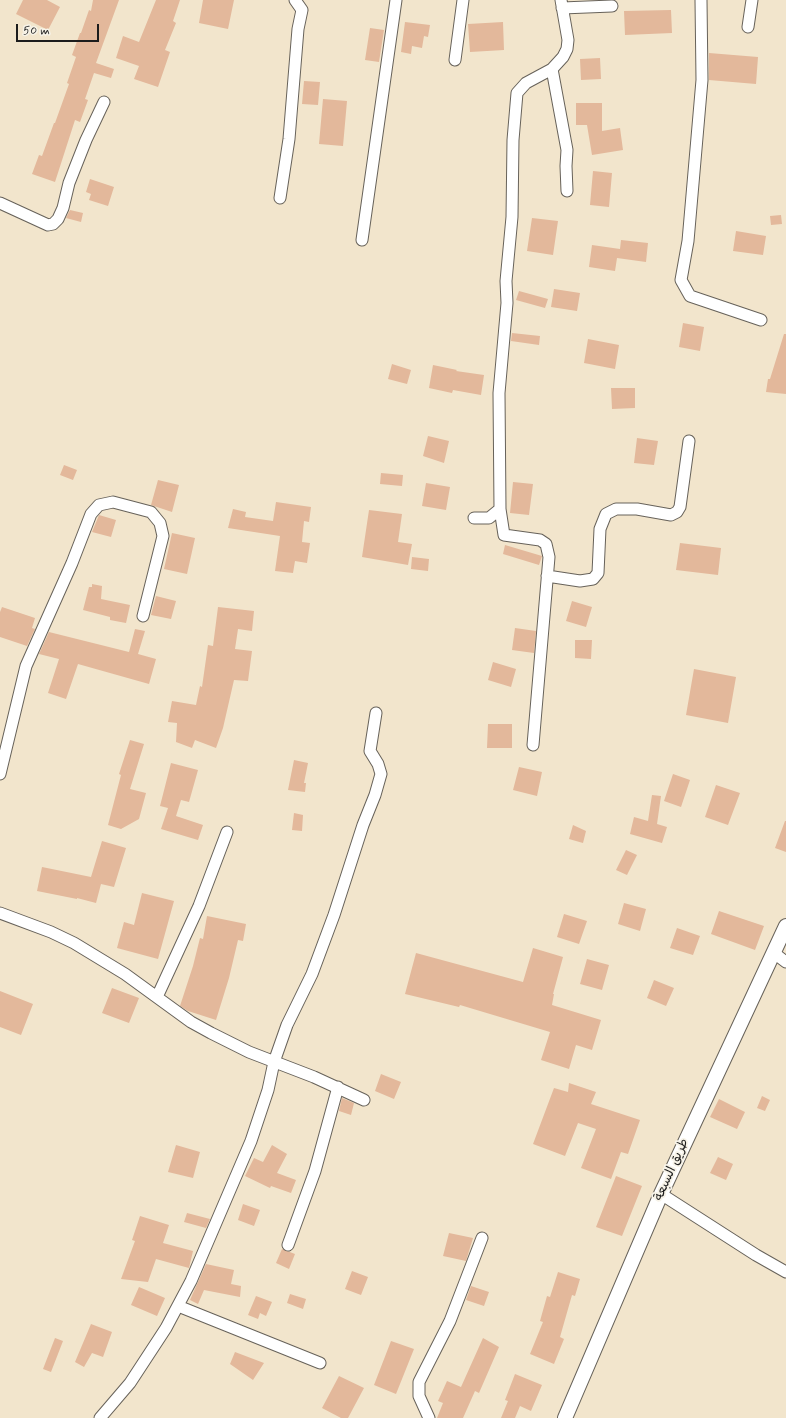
<!DOCTYPE html>
<html>
<head>
<meta charset="utf-8">
<style>
  body { margin:0 }
  #map { position:relative; width:786px; height:1418px; overflow:hidden; background:#f2e5cc; font-family:Mynerve,sans-serif }
  canvas { display:block }
  .scale { position:absolute; left:16px; top:24px; width:83px; height:18px; box-sizing:border-box; border:2px solid #1c1c1c; border-top:0; padding-left:5px; font-size:12px; line-height:14px; white-space:nowrap; color:#1c1c1c; -webkit-text-stroke:3px #f7f3e8; paint-order:stroke }
</style>
</head>
<body>
<div id="map">
<canvas width="786" height="1418"></canvas>
<div class="scale">50 m</div>
</div>
<script>
const c = document.querySelector('canvas').getContext('2d');
c.lineJoin = 'round';
function fill(path, color) { c.fillStyle = color; c.fill(path, 'evenodd'); }
const shape = rows => new Path2D(rows.map(r => 'M' + r).join(''));
function strokePath(path, color, width, dash) { c.strokeStyle = color; c.lineWidth = width; c.lineCap = dash ? 'butt' : 'round'; c.setLineDash(dash || []); c.stroke(path); }
function drawText(font, color, halo, rows, align = 'center') {
  c.font = font + ' Mynerve,"Playpen Sans Arabic",sans-serif'; c.lineWidth = 3.5; c.setLineDash([]); c.textBaseline = 'middle'; c.strokeStyle = halo; c.fillStyle = color; for (const [text, x, y, turn = 0] of rows) {
    c.save(); c.translate(x, y); c.rotate((+turn || 0) * Math.PI / 180); c.textAlign = isNaN(turn) ? turn : align; if (halo) c.strokeText(text, 0, 0); c.fillText(text, 0, 0); c.restore();
  }
}
fill(shape([
  [23,0,47,0,60,7,48,30,16,14],
  [93,0,119,0,96,63,114,69,111,78,94,73,85,99,88,100,80,122,75,120,55,182,32,174,39,155,42,156,54,123,55,123,69,84,67,83,76,57,72,55,80,33,81,33,89,10,91,11],
  [156,0,180,0,173,21,176,23,165,50,170,52,158,87,134,79,139,66,116,58,123,36,139,42],
  [203,0,234,0,228,29,199,23],
  [671,10,672,33,625,35,624,11],
  [405,22,430,25,428,37,424,36,422,48,412,46,411,54,401,52],
  [503,22,504,50,470,52,468,24],
  [370,28,384,30,379,62,365,60],
  [709,53,758,57,756,84,709,80],
  [600,58,601,79,581,80,580,59],
  [304,81,320,82,318,105,302,104],
  [323,99,347,101,343,146,319,144],
  [576,103,602,103,602,131,620,128,623,150,592,155,587,125,576,125],
  [593,171,612,173,609,207,590,205],
  [90,179,114,187,108,206,89,200,91,194,86,192],
  [70,210,83,213,81,222,66,218],
  [781,215,782,224,771,225,770,216],
  [532,218,558,221,553,255,527,251],
  [736,231,766,236,763,255,733,251],
  [621,240,648,243,646,262,617,258,615,271,589,267,592,245,620,249],
  [554,289,580,293,577,311,551,307],
  [519,291,548,299,545,308,516,300],
  [683,323,704,327,700,351,679,347],
  [512,333,540,336,539,345,511,341],
  [784,334,786,334,786,394,766,392,768,379,770,379],
  [588,339,619,345,615,369,584,363],
  [392,364,411,370,407,384,388,379],
  [433,365,457,370,456,371,484,375,481,395,453,390,452,393,429,388],
  [611,388,635,388,635,408,612,409],
  [428,436,449,441,444,463,423,456],
  [637,438,658,441,654,465,634,463],
  [64,465,77,470,73,480,60,475],
  [381,473,403,475,402,486,380,484],
  [158,480,179,485,172,512,151,505],
  [513,482,533,484,529,515,510,513],
  [426,483,450,487,446,510,422,506],
  [276,502,311,507,309,522,304,521,302,542,310,543,307,563,295,561,293,573,275,571,280,536,228,528,233,509,246,512,245,517,273,521],
  [369,510,402,514,398,542,412,544,408,565,362,557],
  [99,515,116,520,111,537,92,532],
  [172,533,195,538,187,574,164,569],
  [680,543,721,548,718,575,676,570],
  [505,545,542,556,539,565,503,554],
  [412,557,429,559,428,571,411,569],
  [92,584,102,586,101,599,130,605,126,623,110,620,110,617,83,610,89,587,92,587],
  [156,596,176,601,171,619,151,615],
  [572,601,592,607,586,627,566,621],
  [2,607,35,618,32,628,35,629,27,646,0,637,0,612],
  [218,607,254,611,252,631,238,629,235,649,252,651,248,681,234,680,223,728,216,748,195,740,192,748,176,742,177,723,168,722,172,701,196,705,200,686,202,687,208,645,213,646],
  [515,628,536,631,534,653,512,650],
  [135,629,145,631,138,654,156,659,149,684,78,664,66,699,48,693,59,659,39,654,49,632,129,652],
  [575,640,592,640,591,659,575,658],
  [493,662,516,669,511,687,488,680],
  [694,669,736,677,728,723,686,715],
  [488,724,512,724,512,748,487,748],
  [130,740,144,744,130,789,146,793,139,819,121,829,108,825,121,775,119,774],
  [294,760,308,763,304,783,306,783,305,792,288,790],
  [171,763,198,770,189,802,181,800,176,816,203,825,198,840,161,829,168,808,160,806],
  [519,767,542,772,537,796,513,790],
  [673,774,690,780,681,807,664,801],
  [716,785,740,793,728,825,705,817],
  [652,795,661,796,657,824,667,827,662,843,630,834,634,817,648,821],
  [294,813,303,815,302,831,292,830],
  [785,821,786,821,786,852,775,848],
  [573,825,586,831,583,843,569,839],
  [102,841,126,848,114,887,101,884,96,903,77,898,77,899,37,891,42,867,91,877],
  [626,850,637,855,627,875,616,870],
  [142,893,174,901,158,959,117,948,124,922,134,925],
  [624,903,646,909,640,931,618,924],
  [719,911,764,926,755,950,711,934],
  [564,914,587,921,579,944,557,937],
  [207,916,246,924,243,941,238,940,229,978,216,1020,188,1011,180,1006,193,966,200,938,203,939],
  [677,928,700,936,693,955,670,948],
  [533,948,563,957,553,994,554,994,552,1005,601,1020,592,1050,576,1045,569,1069,541,1060,550,1032,460,1005,459,1007,405,994,416,953,523,982],
  [587,959,609,965,602,990,580,984],
  [654,980,674,988,666,1006,647,998],
  [112,988,139,998,129,1023,102,1013],
  [0,991,33,1004,21,1035,0,1027],
  [381,1074,401,1082,394,1099,375,1091],
  [569,1083,596,1092,591,1104,640,1120,628,1154,621,1152,611,1179,581,1168,596,1129,578,1123,565,1156,533,1144,554,1088,568,1092],
  [762,1096,770,1100,765,1111,757,1108],
  [342,1098,354,1103,351,1115,339,1111],
  [719,1099,745,1112,737,1129,710,1117],
  [176,1145,200,1152,193,1178,168,1172],
  [272,1145,287,1154,277,1173,296,1180,291,1193,271,1186,270,1188,245,1176,254,1158,263,1162],
  [718,1157,733,1164,726,1180,710,1173],
  [616,1176,642,1186,622,1236,596,1227],
  [243,1204,260,1210,254,1226,238,1220],
  [187,1213,210,1219,206,1228,184,1222],
  [140,1216,169,1225,163,1243,193,1251,189,1268,156,1259,148,1282,121,1279,135,1241,132,1240],
  [449,1233,473,1238,466,1261,443,1256],
  [282,1249,295,1254,289,1269,276,1263],
  [206,1264,234,1270,231,1284,241,1286,240,1297,204,1290,198,1304,190,1300],
  [352,1271,368,1277,361,1295,345,1289],
  [558,1272,580,1279,575,1296,572,1295,560,1337,564,1339,554,1364,530,1354,543,1322,540,1321,547,1296,550,1297],
  [471,1286,489,1292,484,1306,466,1300],
  [139,1287,165,1298,157,1316,131,1305],
  [290,1294,306,1299,303,1309,287,1303],
  [256,1296,272,1302,266,1316,260,1313,258,1319,248,1315],
  [91,1324,112,1332,103,1357,92,1353,84,1367,75,1362],
  [55,1338,63,1341,51,1372,43,1369],
  [483,1338,499,1347,479,1393,475,1391,463,1418,437,1418,443,1403,438,1401,447,1381,461,1387],
  [391,1341,414,1349,396,1394,374,1385],
  [235,1352,264,1363,253,1380,230,1364],
  [515,1374,542,1385,531,1411,520,1406,515,1418,501,1418,508,1401,505,1400],
  [339,1376,364,1388,348,1418,341,1418,322,1408]
]), '#e3b89b');
const minor = shape([
  [701,0,702,80,688,241,681,280,690,296,761,320],
  [562,8,612,6],
  [748,27,752,0],
  [455,60,463,0],
  [552,69,567,150,566,166,567,191],
  [280,198,289,139,298,29,302,10,295,0],
  [0,203,48,225,53,224,58,219,63,208,69,183,86,140,104,102],
  [362,240,396,0],
  [500,509,504,535,540,540,546,544,549,557,533,745],
  [474,518,489,518,500,509,499,393,507,303,506,281,512,217,513,140,517,93,526,83,552,69,563,57,567,49,568,40,561,0],
  [547,576,580,581,593,579,598,573,600,529,606,514,616,509,637,509,671,515,677,512,680,507,689,441],
  [0,774,26,666,72,563,91,514,99,505,113,502,151,512,160,523,163,536,143,616],
  [0,913,51,932,74,943,125,974,191,1022,211,1033,249,1052,314,1077,364,1100],
  [774,953,786,962],
  [157,997,199,906,227,832],
  [661,1194,756,1255,786,1272],
  [288,1245,315,1171,338,1087],
  [178,1306,320,1363],
  [100,1418,130,1383,166,1328,191,1281,251,1141,268,1090,274,1062,287,1025,312,974,334,915,363,825,375,795,381,774,378,764,370,751,376,713],
  [429,1418,419,1396,419,1382,450,1321,482,1238]
]);
const tertiary = shape([
  [565,1418,661,1194,786,926]
]);
strokePath(minor, '#67625a', 13);
strokePath(tertiary, '#67625a', 16);
strokePath(minor, '#fff', 11);
strokePath(tertiary, '#fff', 14);
drawText('13px', '#1c1c1c', '#f7f3e8', [
  ["طريق السبعة",672,1170,-66]
]);
</script>
</body>
</html>
